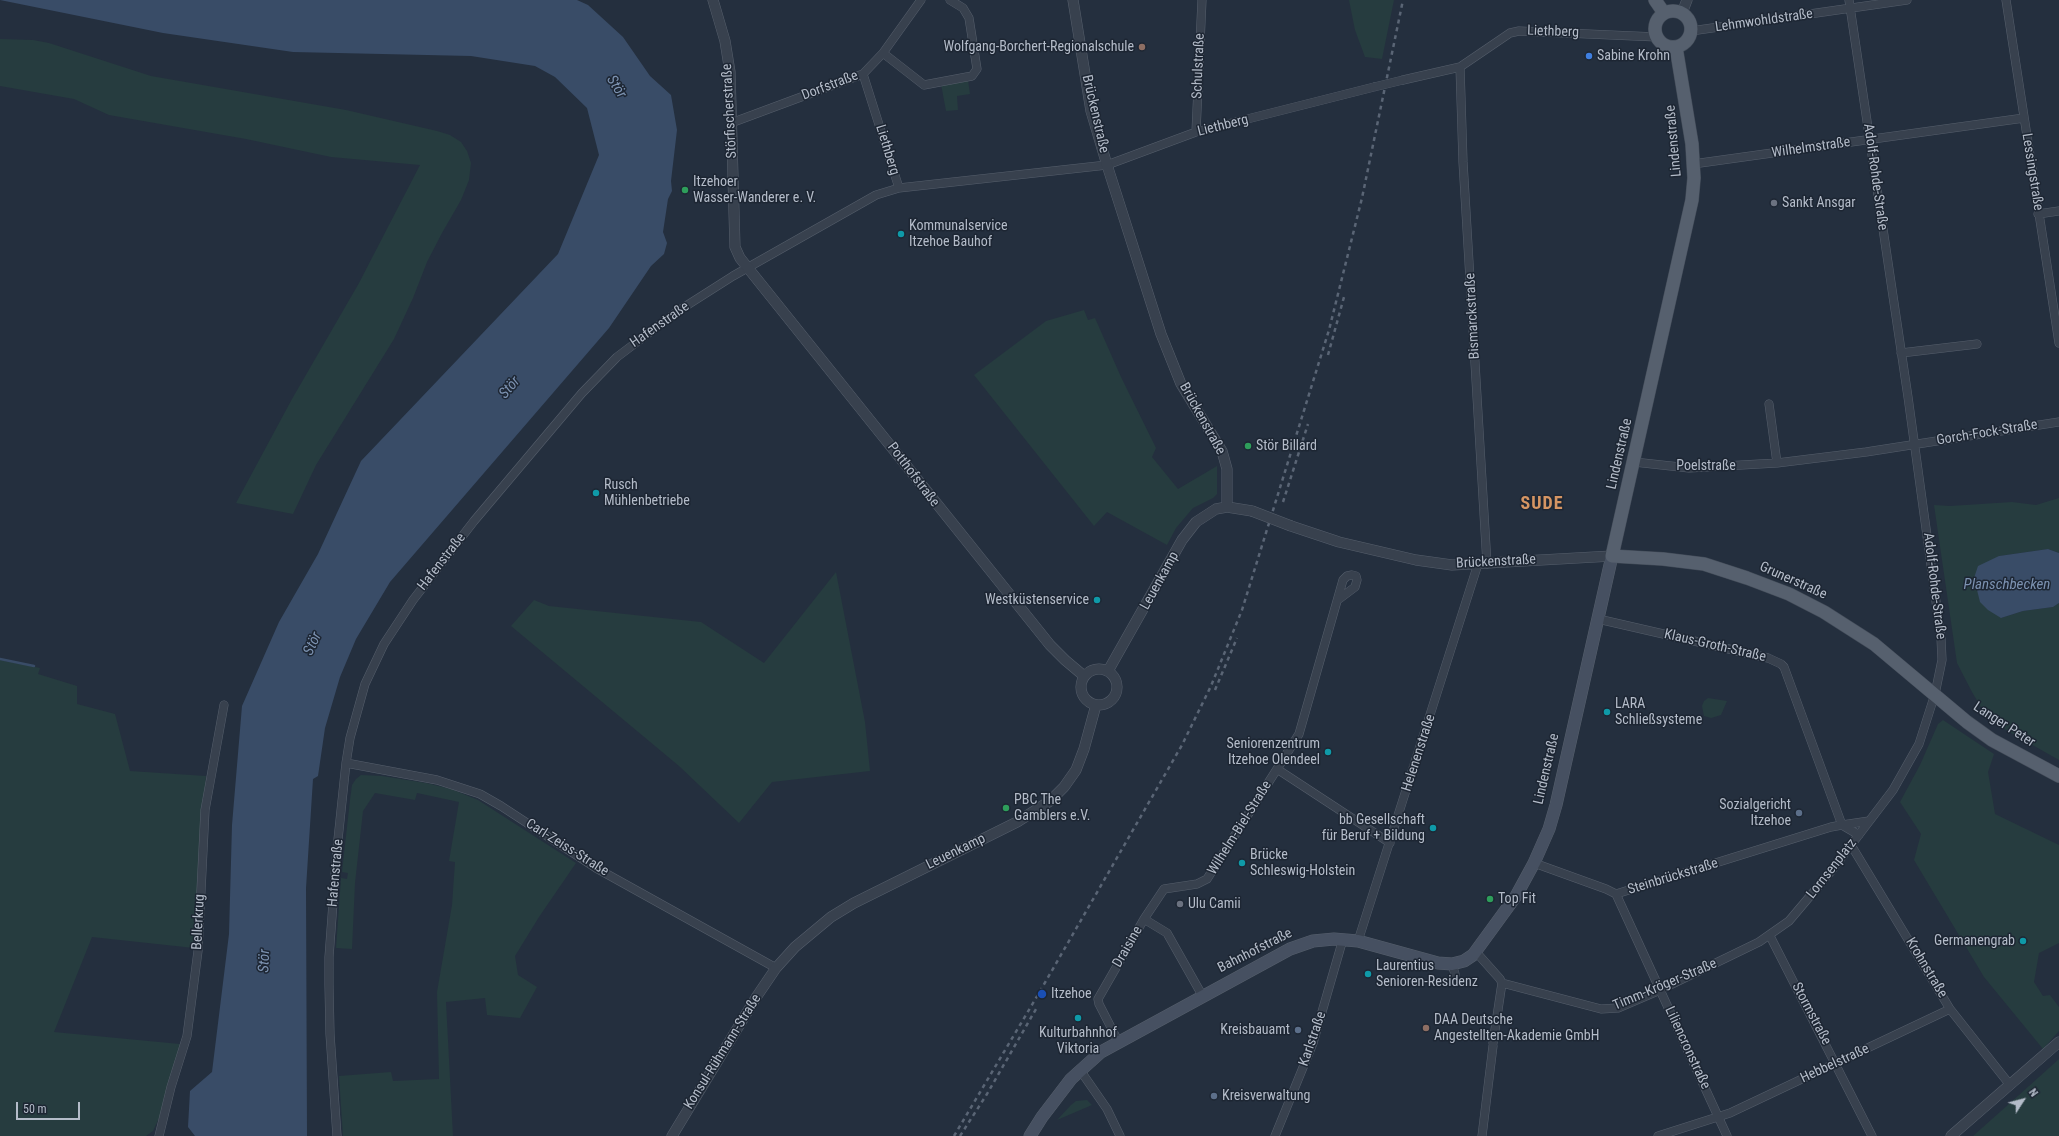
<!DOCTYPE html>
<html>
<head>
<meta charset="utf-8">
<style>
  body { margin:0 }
  #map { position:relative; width:2059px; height:1136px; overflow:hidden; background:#242f3e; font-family:"Roboto Condensed",sans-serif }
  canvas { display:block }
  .north { position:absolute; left:2003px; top:1080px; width:40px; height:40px; -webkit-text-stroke:3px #1d2633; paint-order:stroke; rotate:54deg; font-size:11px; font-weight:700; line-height:16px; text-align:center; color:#b4bcc9 }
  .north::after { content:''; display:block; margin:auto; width:14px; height:18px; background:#b4bcc9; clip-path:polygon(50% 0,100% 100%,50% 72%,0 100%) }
  .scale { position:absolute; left:16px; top:1102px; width:64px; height:18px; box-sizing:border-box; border:2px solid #b4bcc9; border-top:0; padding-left:5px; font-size:12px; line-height:14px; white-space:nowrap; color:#b4bcc9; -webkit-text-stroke:3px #1d2633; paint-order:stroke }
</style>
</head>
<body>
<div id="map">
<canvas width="2059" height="1136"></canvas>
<div class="north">N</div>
<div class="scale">50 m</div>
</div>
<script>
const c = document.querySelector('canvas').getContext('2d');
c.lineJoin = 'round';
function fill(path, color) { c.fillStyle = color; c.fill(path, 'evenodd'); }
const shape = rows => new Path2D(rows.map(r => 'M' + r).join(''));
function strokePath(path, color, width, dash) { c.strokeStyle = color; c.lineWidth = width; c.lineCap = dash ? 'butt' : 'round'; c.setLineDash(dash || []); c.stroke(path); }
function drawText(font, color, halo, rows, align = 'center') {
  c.font = font + ' "Roboto Condensed",sans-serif'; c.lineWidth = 3; c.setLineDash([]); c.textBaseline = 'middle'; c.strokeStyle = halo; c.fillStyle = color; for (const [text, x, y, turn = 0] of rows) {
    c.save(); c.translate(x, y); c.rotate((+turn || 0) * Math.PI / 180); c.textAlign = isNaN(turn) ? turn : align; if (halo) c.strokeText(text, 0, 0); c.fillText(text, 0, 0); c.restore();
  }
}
fill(shape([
  [1349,0,1394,0,1382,59,1365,57,1355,30],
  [0,39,33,40,49,43,151,76,346,110,437,131,450,135,461,142,467,151,471,163,469,180,461,200,442,233,427,262,413,298,394,339,316,465,293,514,236,503,292,399,359,283,420,165,331,157,246,139,109,115,74,99,0,86],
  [968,80,970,94,957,96,958,110,946,111,941,84],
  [1084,310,1088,320,1095,318,1121,377,1156,448,1152,457,1178,489,1217,466,1217,494,1213,498,1193,508,1176,528,1167,545,1107,512,1094,526,974,375,1046,321],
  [2059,498,2059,553,2048,549,1999,556,2001,618,2023,611,2053,607,2059,603,2059,760,2006,730,1981,707,1972,692,1957,663,1934,505,1950,506,2012,502,2036,505],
  [836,572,865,722,870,771,772,782,739,823,679,766,511,626,534,600,549,606,701,622,764,663],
  [0,660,40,668,38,674,77,686,77,704,115,714,130,771,206,776,194,948,92,937,54,1032,180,1044,160,1116,153,1131,146,1136,0,1136],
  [1708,698,1727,701,1721,715,1711,718,1704,716,1702,706,1704,701],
  [1943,720,1994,754,1988,772,1995,814,2059,845,2059,943,2039,953,2034,982,2043,996,2050,995,2059,1007,2059,1031,2043,1049,1984,977,1914,860,1921,834,1900,802,1920,765,1938,724],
  [361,775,382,776,426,783,451,789,478,800,576,863,539,917,515,956,518,975,537,987,520,1018,487,1015,485,998,446,1002,453,1136,343,1136,339,1076,391,1072,393,1081,439,1079,437,992,452,905,455,862,449,861,459,802,417,793,415,800,375,793,363,811,355,883,352,949,336,948,341,878,347,879,348,873,342,872,350,800,352,785,356,779],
  [2059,1059,2059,1136,1973,1136,2019,1095],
  [1087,1100,1092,1105,1057,1120,1071,1105,1076,1101]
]), '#263c3f');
fill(shape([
  [0,0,577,0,588,5,623,37,650,76,671,95,677,130,671,181,672,191,668,199,663,232,667,243,664,254,651,266,609,328,390,582,356,639,340,677,325,728,318,776,313,779,306,888,307,1136,195,1136,188,1127,190,1091,212,1072,229,934,232,825,242,706,279,622,318,554,361,461,558,254,599,155,587,108,555,77,535,66,471,56,293,52,163,33],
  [2048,549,2059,553,2059,603,2053,607,2023,611,2001,618,1988,610,1980,602,1974,578,1978,566,1999,556]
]), '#394c67');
strokePath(shape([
  [0,659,34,666]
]), '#394c67', 2.5);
const minor = shape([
  [2006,0,2059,343],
  [1691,31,1907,0],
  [883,53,924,85,972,76,977,69,969,18,963,8,950,0],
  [1460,67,1463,162,1487,564],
  [863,74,899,188,1107,165,1196,132,1374,87],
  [1403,80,1460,67,1510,33,1519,31,1657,37],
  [731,123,863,74,883,53,921,0],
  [1196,132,1202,0],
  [1693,164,2024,118],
  [2038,214,2059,211],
  [1901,353,1977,344],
  [1769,404,1777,463],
  [1634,462,1689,468,1777,463,1866,452,2059,422],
  [1598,619,1768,658,1781,664,1784,667,1842,825,1869,821],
  [346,763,437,780,480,794,501,806,596,868,776,968],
  [1277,769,1299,734,1343,580,1347,576,1352,575,1356,576,1357,580,1355,587,1339,599],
  [1851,845,1950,1009,2010,1085],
  [1534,863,1606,889,1616,894,1831,827,1842,825,1859,835],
  [1616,894,1727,1136],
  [1144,919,1164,889,1197,884,1207,879,1277,769,1390,843],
  [1770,936,1872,1136],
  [1358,941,1478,564],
  [1476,952,1500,979,1502,983,1601,1009,1618,1008,1660,990,1759,942,1789,921,1832,870,1893,790,1919,744,1935,694,1942,660,1941,638,1908,397,1849,0],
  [1452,964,1455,974,1454,981],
  [1118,1041,1099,1004,1098,999,1144,919,1167,933,1202,995],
  [1493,1043,1502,983],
  [1080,1070,1107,1109,1120,1136],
  [159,1136,171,1087,187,1036,198,951,205,810,224,705],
  [337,1136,330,1034,329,985,329,957,337,849,346,763,350,738,365,684,384,644,413,600,474,521,582,393,617,357,678,311,733,276,876,195,899,188],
  [1275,1136,1313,1043,1343,939],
  [1482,1136,1493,1046],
  [1658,1136,1730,1113,1950,1009]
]);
const tertiary = shape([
  [713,0,725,41,730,72,735,247,740,258,1050,645,1065,660,1084,676],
  [1073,0,1091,111,1107,165,1161,334,1181,384,1222,451,1227,469,1227,507],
  [1682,13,1687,0],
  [1291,526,1339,542,1416,560,1452,565,1612,556],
  '1081 687a18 18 0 1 1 36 0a18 18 0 1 1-36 0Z',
  [1108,671,1182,540,1196,522,1216,509,1227,507,1252,511],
  [672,1136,757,996,776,968,795,947,831,917,854,903,1017,822,1050,801,1064,787,1076,770,1084,749,1096,705],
  [1951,1136,2059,1042]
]);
const secondary = shape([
  [1030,1136,1042,1117,1071,1079,1101,1052,1290,949,1313,941,1334,939,1358,941,1438,963,1452,964,1464,961,1473,955,1516,896,1534,863,1549,829,1556,805,1612,556]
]);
const primary = shape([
  [1655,0,1664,13],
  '1655 29a18 18 0 1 1 36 0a18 18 0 1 1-36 0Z',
  [1676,47,1692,144,1694,178,1692,200,1612,556,1663,559,1704,564,1747,578,1789,594,1824,612,1874,644,1967,722,1992,740,2059,776]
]);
strokePath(minor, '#565f6c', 9);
strokePath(tertiary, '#565f6c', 11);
strokePath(secondary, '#565f6c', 13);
strokePath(primary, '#414a57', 14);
strokePath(minor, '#38414e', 8);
strokePath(tertiary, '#38414e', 10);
strokePath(secondary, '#465061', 12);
strokePath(primary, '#56606e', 13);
strokePath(shape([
  [1328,355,1344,297],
  [1283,502,1308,424],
  [1215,690,1237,638],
  [954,1136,1039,993,1182,745,1211,686,1242,610,1329,330,1362,198,1403,0],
  [960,1136,987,1094,1036,1009]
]), '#5a6575', 2.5, [4, 4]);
const minorBridge = shape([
  [1374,87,1403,80]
]);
const tertiaryBridge = shape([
  [1252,511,1291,526]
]);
strokePath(minorBridge, '#565f6c', 9, []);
strokePath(tertiaryBridge, '#565f6c', 11, []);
strokePath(minorBridge, '#38414e', 8);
strokePath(tertiaryBridge, '#38414e', 10);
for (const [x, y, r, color] of [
  [1142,47,4,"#8d6e63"],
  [1589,56,4,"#3f7fe0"],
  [685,190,4,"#2e9e5b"],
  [1774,203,4,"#6b7280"],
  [901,234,4,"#0f9aa8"],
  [1248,446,4,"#2e9e5b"],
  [596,493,4,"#0f9aa8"],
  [1097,600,4,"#0f9aa8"],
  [1607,712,4,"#0f9aa8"],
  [1328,752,4,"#0f9aa8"],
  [1006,808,4,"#2e9e5b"],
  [1799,813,4,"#5c6f8a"],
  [1433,828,4,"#0f9aa8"],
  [1242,863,4,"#0f9aa8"],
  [1490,899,4,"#2e9e5b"],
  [1180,904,4,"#6b7280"],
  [2023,941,4,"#0f9aa8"],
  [1368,974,4,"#0f9aa8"],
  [1042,994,5,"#1a4fb4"],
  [1078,1018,4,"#0f9aa8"],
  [1426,1028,4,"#8d6e63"],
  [1298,1030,4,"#5c6f8a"],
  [1214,1096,4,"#5c6f8a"]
]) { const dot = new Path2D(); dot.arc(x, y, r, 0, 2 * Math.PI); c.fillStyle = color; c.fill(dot); strokePath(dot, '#1d2633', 1.5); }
drawText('14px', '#b4bcc9', '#1d2633', [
  ["Lehmwohldstraße",1764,21,-8],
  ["Liethberg",1553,32,2],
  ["Schulstraße",1199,66,-88],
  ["Dorfstraße",830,86,-21],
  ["Störfischerstraße",730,111,-93],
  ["Brückenstraße",1095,114,77],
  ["Liethberg",1223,126,-14],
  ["Lindenstraße",1674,141,-95],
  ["Wilhelmstraße",1811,148,-8],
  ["Liethberg",887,150,73],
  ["Lessingstraße",2032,172,81],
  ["Adolf-Rohde-Straße",1875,177,82],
  ["Bismarckstraße",1473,316,-93],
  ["Hafenstraße",660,325,-35],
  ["Brückenstraße",1202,419,61],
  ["Gorch-Fock-Straße",1987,433,-9],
  ["Lindenstraße",1620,454,-77],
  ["Poelstraße",1706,466],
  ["Potthofstraße",913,475,53],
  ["Hafenstraße",442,562,-52],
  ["Brückenstraße",1496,562,-3],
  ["Leuenkamp",1160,581,-61],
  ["Grunerstraße",1793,581,24],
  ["Adolf-Rohde-Straße",1934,586,83],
  ["Klaus-Groth-Straße",1715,646,13],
  ["Langer Peter",2004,725,33],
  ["Helenenstraße",1419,753,-72],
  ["Lindenstraße",1547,769,-77],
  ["Wilhelm-Biel-Straße",1240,828,-58],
  ["Carl-Zeiss-Straße",567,848,32],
  ["Leuenkamp",956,852,-26],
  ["Lornsenplatz",1832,869,-52],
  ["Hafenstraße",336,873,-85],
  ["Steinbrückstraße",1673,877,-17],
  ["Bellerkrug",199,922,-87],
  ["Draisine",1128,947,-60],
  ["Bahnhofstraße",1255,951,-27],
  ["Krohnstraße",1926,968,59],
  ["Timm-Kröger-Straße",1665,985,-23],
  ["Stormstraße",1811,1014,62],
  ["Karlstraße",1313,1039,-71],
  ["Liliencronstraße",1687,1048,65],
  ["Konsul-Rühmann-Straße",723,1052,-58],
  ["Hebbelstraße",1835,1064,-25]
]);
drawText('14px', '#b4bcc9', '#1d2633', [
  ["Wolfgang-Borchert-Regionalschule",1134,47,"right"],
  ["Sabine Krohn",1597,56],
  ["Itzehoer",693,182],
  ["Wasser-Wanderer e. V.",693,198],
  ["Sankt Ansgar",1782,203],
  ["Kommunalservice",909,226],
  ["Itzehoe Bauhof",909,242],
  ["Stör Billard",1256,446],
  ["Rusch",604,485],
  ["Mühlenbetriebe",604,501],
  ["Westküstenservice",1089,600,"right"],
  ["LARA",1615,704],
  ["Schließsysteme",1615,720],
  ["Seniorenzentrum",1320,744,"right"],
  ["Itzehoe Olendeel",1320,760,"right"],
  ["PBC The",1014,800],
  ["Gamblers e.V.",1014,816],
  ["Sozialgericht",1791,805,"right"],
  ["Itzehoe",1791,821,"right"],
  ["bb Gesellschaft",1425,820,"right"],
  ["für Beruf + Bildung",1425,836,"right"],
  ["Brücke",1250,855],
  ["Schleswig-Holstein",1250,871],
  ["Top Fit",1498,899],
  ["Ulu Camii",1188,904],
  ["Germanengrab",2015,941,"right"],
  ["Laurentius",1376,966],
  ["Senioren-Residenz",1376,982],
  ["Itzehoe",1051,994],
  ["DAA Deutsche",1434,1020],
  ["Angestellten-Akademie GmbH",1434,1036],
  ["Kreisbauamt",1290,1030,"right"],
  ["Kulturbahnhof",1078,1033,"center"],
  ["Viktoria",1078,1049,"center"],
  ["Kreisverwaltung",1222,1096]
], 'left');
drawText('italic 15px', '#7c92b1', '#1d2633', [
  ["Stör",616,87,58],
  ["Stör",510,388,-49],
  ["Planschbecken",2007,585],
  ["Stör",313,644,-65],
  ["Stör",265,961,-88]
]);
c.letterSpacing = '1px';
drawText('bold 18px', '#d59563', '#1d2633', [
  ["SUDE",1542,504]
]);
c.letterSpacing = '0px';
</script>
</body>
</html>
